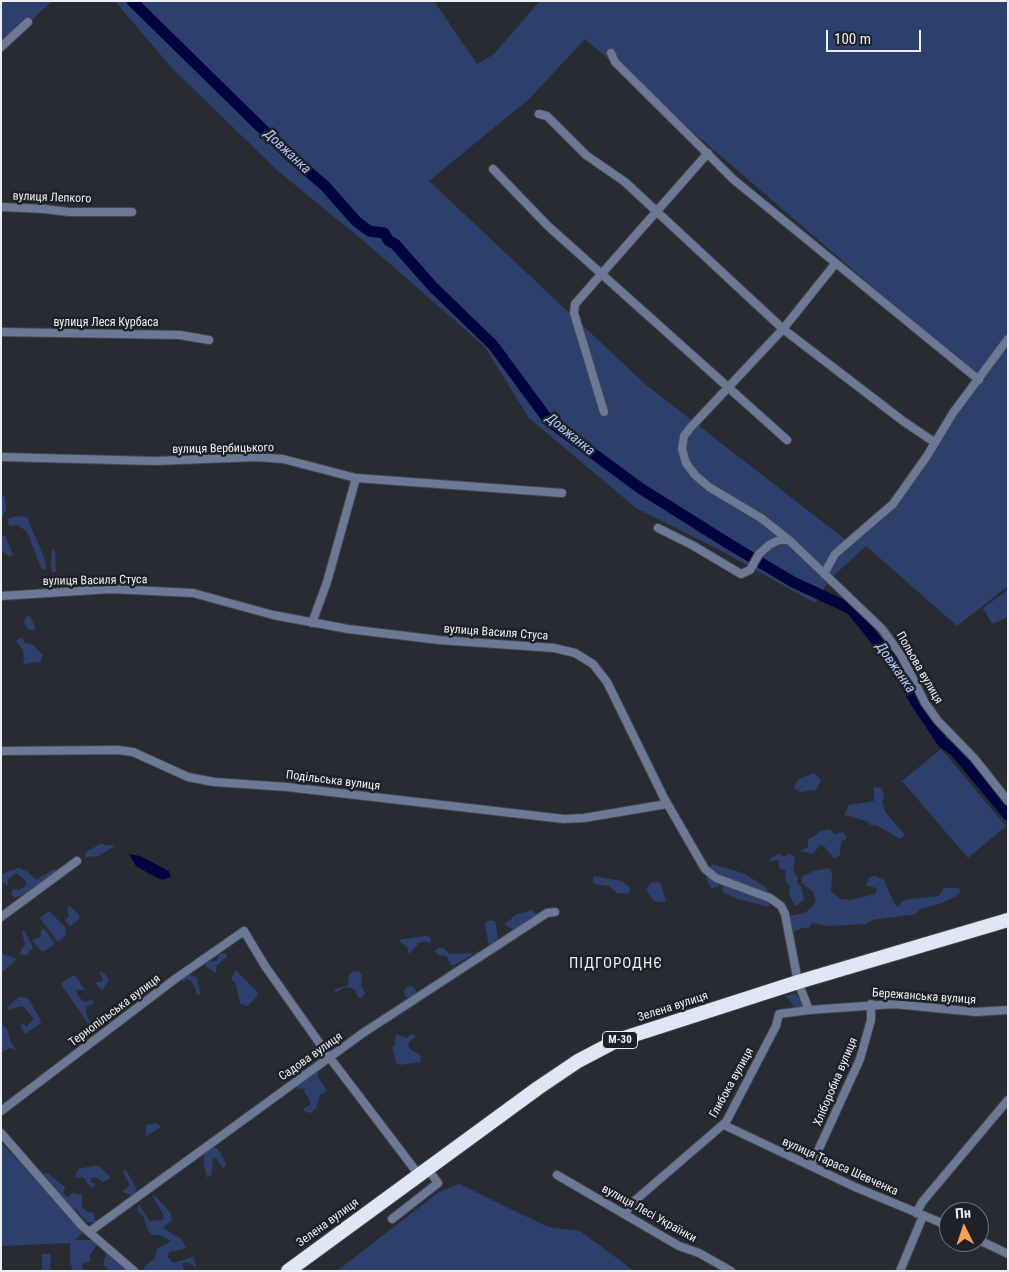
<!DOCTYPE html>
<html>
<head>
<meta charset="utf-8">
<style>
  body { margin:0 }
  #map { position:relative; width:1009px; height:1272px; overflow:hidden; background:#282b32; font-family:"Roboto Condensed",sans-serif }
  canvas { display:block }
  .frame { position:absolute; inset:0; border:2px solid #eceef2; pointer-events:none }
  .north { position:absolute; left:939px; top:1202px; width:50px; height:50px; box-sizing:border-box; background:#1e2128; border:1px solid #707379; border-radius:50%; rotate:356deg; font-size:14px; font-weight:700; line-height:20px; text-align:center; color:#eceef2 }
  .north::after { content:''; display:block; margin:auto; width:18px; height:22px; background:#fd9d55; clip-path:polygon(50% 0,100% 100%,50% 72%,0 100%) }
  .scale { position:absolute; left:826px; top:30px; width:95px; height:22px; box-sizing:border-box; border:2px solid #eceef2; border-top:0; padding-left:6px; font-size:15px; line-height:18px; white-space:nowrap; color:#eceef2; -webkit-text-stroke:4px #1e2128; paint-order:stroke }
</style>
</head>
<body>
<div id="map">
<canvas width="1009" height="1272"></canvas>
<div class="frame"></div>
<div class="north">Пн</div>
<div class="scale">100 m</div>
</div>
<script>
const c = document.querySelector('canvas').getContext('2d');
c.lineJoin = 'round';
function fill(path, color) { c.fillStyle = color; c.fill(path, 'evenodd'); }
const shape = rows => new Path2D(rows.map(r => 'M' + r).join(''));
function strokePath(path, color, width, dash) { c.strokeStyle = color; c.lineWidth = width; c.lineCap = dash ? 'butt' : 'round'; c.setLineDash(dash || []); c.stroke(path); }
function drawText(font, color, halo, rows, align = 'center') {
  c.font = font + ' "Roboto Condensed",sans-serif'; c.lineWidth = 5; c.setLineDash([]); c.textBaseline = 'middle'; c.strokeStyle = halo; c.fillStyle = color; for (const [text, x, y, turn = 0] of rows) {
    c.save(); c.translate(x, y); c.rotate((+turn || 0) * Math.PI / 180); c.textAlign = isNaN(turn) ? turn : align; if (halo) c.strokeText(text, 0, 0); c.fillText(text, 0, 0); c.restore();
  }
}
fill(shape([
  [1,1,52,1,1,49],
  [115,1,434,1,477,64,494,54,540,1,1008,1,1008,586,957,626,866,546,829,580,815,603,718,549,636,508,529,418,485,347,365,242,278,171,171,67],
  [585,39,982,381,887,512,851,544,645,384,429,181,529,99],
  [5,495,6,510,1,519,1,498],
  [17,516,27,517,45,560,46,570,41,568,27,532,18,525,10,526,8,524,8,519],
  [5,535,13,555,9,557,1,550,1,537],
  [52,548,55,552,56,572,52,572,51,567],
  [1008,590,1008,617,992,624,983,608],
  [30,616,35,627,35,630,29,630,24,623,26,617],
  [22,637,25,643,32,644,43,655,40,662,24,664,23,650,16,641],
  [941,749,1006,826,968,858,902,781],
  [814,773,821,780,816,790,800,792,794,788,797,780],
  [874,787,881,788,884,794,882,803,886,813,905,835,900,839,876,825,870,825,867,821,844,815,849,805,874,801],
  [830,829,835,834,843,832,847,838,841,842,840,855,834,859,824,846,820,845,813,854,800,851,808,847,808,840,821,831],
  [100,844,115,846,98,856,85,857,86,852],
  [779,854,785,857,789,854,795,857,793,871,798,878,797,883,801,886,804,900,795,906,789,894,790,886,785,880,786,871,779,868,779,860,770,861,770,859],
  [712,864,743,873,761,884,767,889,770,902,768,907,735,898,723,892,722,884,719,883,718,887,711,888,706,878],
  [19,868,28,872,36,880,54,869,58,872,35,889,15,898,11,894,13,889,19,890,27,885,25,880,17,873,9,878,7,886,2,881,2,874],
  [829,868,832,873,831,892,841,899,850,900,875,894,877,888,866,886,869,878,875,876,884,880,894,903,898,907,902,901,910,899,939,896,944,888,959,888,960,892,955,897,939,904,920,909,916,914,872,920,866,924,829,926,812,923,808,929,805,927,793,932,788,916,805,913,816,902,813,892,802,883,802,877,813,871],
  [594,876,622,881,630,888,629,894,617,893,609,886,595,884,593,880],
  [660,882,666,901,660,902,654,901,646,889,651,883],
  [70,906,79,915,79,919,70,926,65,920,69,916,67,908],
  [532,910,537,915,518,932,506,926,505,924,517,914],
  [49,911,65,927,66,935,58,942,40,918],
  [491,920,496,922,498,941,496,944,489,946,485,925,486,922],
  [44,928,55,944,42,952,32,940,41,937,41,930],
  [24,930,33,947,27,955,22,955,19,954,25,944,22,932],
  [425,936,430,937,431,943,424,941,419,943,409,954,407,947,398,940],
  [438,948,443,948,450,954,473,953,471,956,452,966,446,956,438,955,435,951],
  [1,953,17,959,4,971,1,971],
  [226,953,227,957,217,965,216,973,205,966,208,961,217,961,219,954],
  [236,970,258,993,256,998,247,1006,240,1004,236,984,231,979],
  [99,971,104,973,109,980,102,991,96,984,96,982,101,982,103,980],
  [358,971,362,974,361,986,365,993,362,998,358,998,355,989,346,987,336,992,334,990,348,985,349,975,352,972],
  [189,974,197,978,200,993,199,995,196,994,196,989,191,981,187,979,182,982,184,975],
  [75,975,85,990,76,990,78,996,84,1002,93,1000,94,1003,86,1007,86,1014,92,1025,89,1025,62,986,62,982],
  '404 992a6 6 0 1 1 12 0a6 6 0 1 1-12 0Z',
  [795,993,803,1004,802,1007,795,1008,786,996],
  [19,997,28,998,40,1019,41,1023,25,1034,20,1025,24,1024,26,1027,34,1019,24,1007,21,1006,9,1010,7,1007],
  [1,1023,7,1029,11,1043,17,1050,10,1048,1,1052],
  [396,1034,406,1038,412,1034,415,1036,408,1044,410,1049,420,1055,421,1062,399,1065,396,1062,392,1047,395,1045],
  [318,1069,318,1077,327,1091,320,1095,316,1108,311,1113,303,1111,304,1108,310,1105,310,1101,304,1091,305,1088,299,1089,296,1085],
  [156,1123,161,1127,146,1136,146,1125],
  [1,1143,86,1229,75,1240,92,1240,97,1245,90,1255,90,1262,83,1263,82,1269,89,1271,73,1271,70,1261,70,1243,1,1246],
  [213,1145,221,1153,226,1165,223,1168,216,1158,213,1158,211,1175,207,1178,204,1164,204,1153],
  [93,1166,99,1166,111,1178,103,1182,95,1177,91,1178,91,1182,96,1185,91,1188,83,1177,75,1178,78,1169],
  [125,1168,136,1188,135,1193,132,1195,122,1192,130,1185,123,1173],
  [47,1173,65,1187,63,1194,68,1197,72,1193,82,1195,82,1208,87,1212,94,1213,95,1222,87,1222,76,1210,67,1205,44,1174],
  [459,1184,548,1227,580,1231,634,1271,337,1271,439,1192],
  [152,1195,155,1196,170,1212,172,1220,163,1228,181,1239,186,1248,169,1252,168,1257,173,1263,193,1257,197,1268,187,1262,182,1263,184,1268,182,1271,146,1271,143,1268,155,1258,157,1249,171,1241,159,1235,152,1235,147,1229,144,1217,137,1210,139,1204,149,1221,163,1220,164,1216],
  [106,1253,111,1253,134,1271,109,1270,103,1265],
  [42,1254,51,1254,50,1271,42,1271]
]), '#2d406d');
fill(shape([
  [129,854,140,856,169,871,171,877,162,880,148,873,136,866]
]), '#01053f');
strokePath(shape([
  [132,1,289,155,325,186,356,221,369,231,384,233,389,241,395,244,433,287,493,345,549,421,640,488,729,544,793,582,851,609,897,666,915,701,943,743,954,750,1008,815]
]), '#01053f', 11);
const street = shape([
  [1,47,28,22],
  [611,53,615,62,734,180,979,380],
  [539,114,547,116,586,155,625,182,783,329,903,421,934,442],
  [493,169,548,226,787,440],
  [1,207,44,209,69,212,132,212],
  [835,264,783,329,691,427,684,436,682,449,686,463,695,475,709,487,761,518,789,540,882,629,901,655,925,703,938,721,974,758,1008,801],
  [1,332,180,335,209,340],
  [604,412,574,313,575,304,708,153],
  [1,457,155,461,257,457,283,459,356,478,562,493],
  [658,528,692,545,741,574,750,570,759,554,769,545,779,540,789,540],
  [824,574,835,554,893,504,927,456,953,413,1008,339],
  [1,596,111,589,193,593,273,615,348,629,439,640,554,648,575,653,593,664,607,682,664,798,705,869,716,878,770,898,781,906,785,914,798,982,809,1010,894,1004,976,1012,1008,1010],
  [312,623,327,582,356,478],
  [1,751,118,750,133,752,188,777,214,782,287,787,564,819,584,818,667,804],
  [1,917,77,861],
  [1,1111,175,979,244,931,265,966,330,1058,419,1175],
  [724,1125,855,1187,949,1226],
  [1,1133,82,1226,134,1271],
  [811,1166,860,1059,871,1020,871,1004],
  [557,1175,679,1246,699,1253,731,1271],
  [625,1213,632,1203,726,1122,776,1026,779,1014,809,1010],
  [916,1213,923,1201,1008,1100],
  [392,1219,438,1183,428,1169],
  [89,1232,363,1033,547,913,555,912],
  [979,1240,1008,1254],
  [900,1271,923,1216]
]);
const highway = shape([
  [288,1271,538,1088,578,1061,618,1040,798,982,1008,920]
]);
strokePath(street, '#43464d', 10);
strokePath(highway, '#43464d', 16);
strokePath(street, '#6b7996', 8);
strokePath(highway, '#dfe6f5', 14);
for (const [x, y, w] of [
  [620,1040,35]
]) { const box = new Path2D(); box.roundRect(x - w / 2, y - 8.5, w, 17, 4); c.fillStyle = '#1e2128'; c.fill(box); strokePath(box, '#eceef2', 1); }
drawText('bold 11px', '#eceef2', null, [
  ["М-30",620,1040]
]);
drawText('12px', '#eceef2', '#1e2128', [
  ["вулиця Лепкого",52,198,2],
  ["вулиця Леся Курбаса",106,323],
  ["вулиця Вербицького",223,449,-1],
  ["вулиця Василя Стуса",95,581,-1],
  ["вулиця Василя Стуса",496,633,4],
  ["Польова вулиця",919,668,60],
  ["Подільська вулиця",333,781,7],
  ["Бережанська вулиця",924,997,4],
  ["Зелена вулиця",673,1007,-18],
  ["Тернопільська вулиця",115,1011,-37],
  ["Садова вулиця",311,1057,-35],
  ["Хліборобна вулиця",836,1082,-67],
  ["Глибока вулиця",732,1083,-61],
  ["вулиця Тараса Шевченка",840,1167,24],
  ["вулиця Лесі Українки",649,1214,29],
  ["Зелена вулиця",328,1223,-36]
]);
drawText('italic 14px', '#adc6fc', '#1e2128', [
  ["Довжанка",287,152,43],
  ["Довжанка",570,435,39],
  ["Довжанка",895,668,55]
]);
c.letterSpacing = '1px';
drawText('15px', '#eceef2', '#1e2128', [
  ["ПІДГОРОДНЄ",616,964]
]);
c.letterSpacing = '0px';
</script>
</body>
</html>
